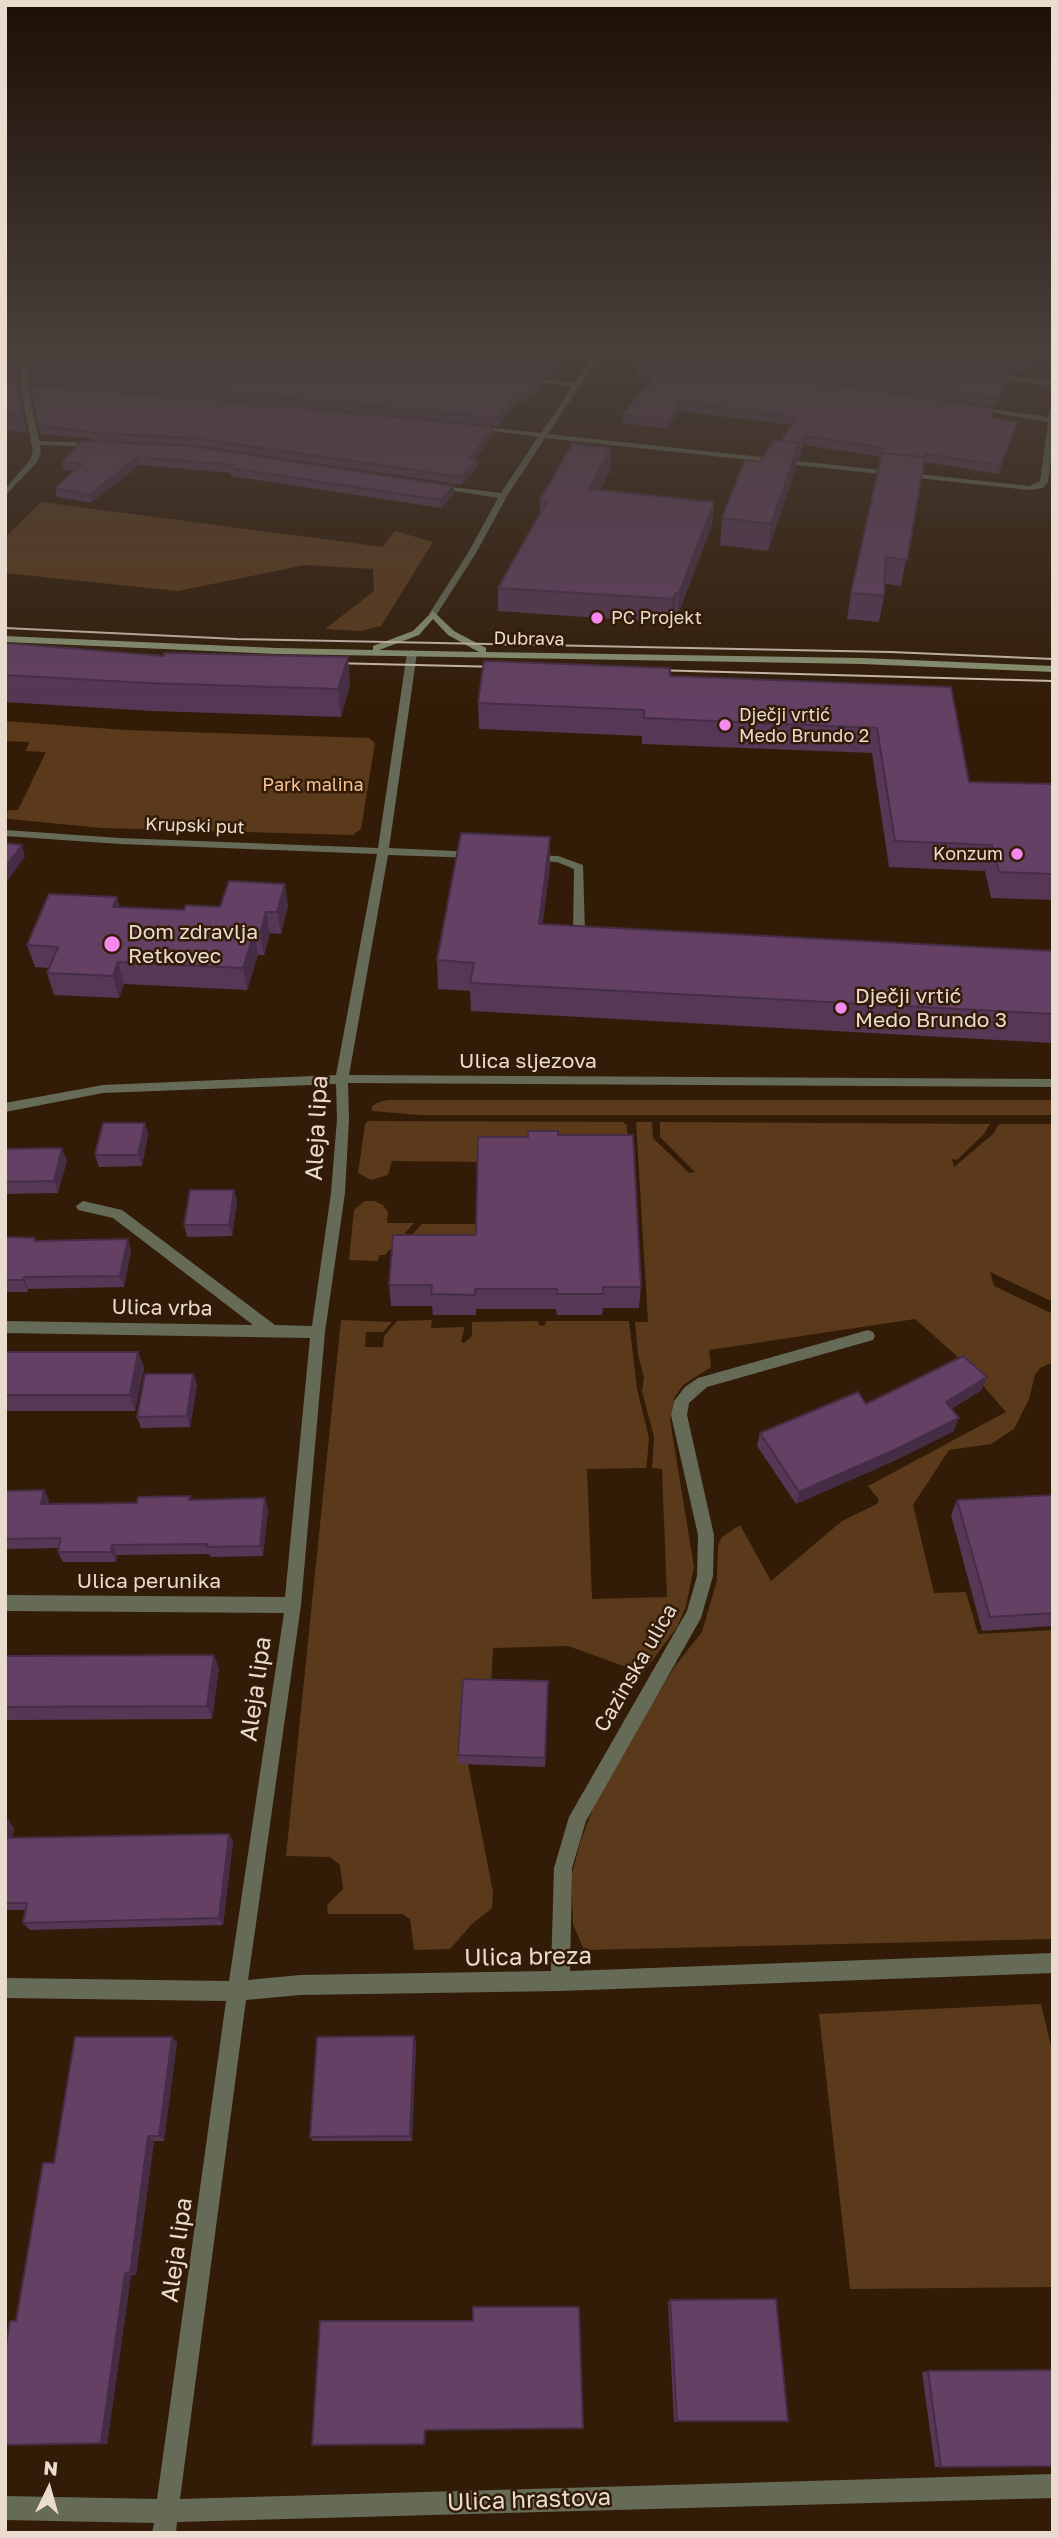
<!DOCTYPE html>
<html>
<head>
<meta charset="utf-8">
<style>
  body { margin:0 }
  #map { position:relative; width:1058px; height:2538px; overflow:hidden; background:#321c07; font-family:"Golos Text",sans-serif }
  canvas { display:block }
  .frame { position:absolute; inset:0; border:7px solid #eadbcf; pointer-events:none }
  .north { position:absolute; left:14px; top:2454px; width:70px; height:70px; -webkit-text-stroke:5px #321c07; paint-order:stroke; rotate:5deg; font-size:19px; font-weight:700; line-height:28px; text-align:center; color:#eadbcf }
  .north::after { content:''; display:block; margin:auto; width:24px; height:32px; background:#eadbcf; clip-path:polygon(50% 0,100% 100%,50% 72%,0 100%) }
</style>
</head>
<body>
<div id="map">
<canvas width="1058" height="2538"></canvas>
<div class="frame"></div>
<div class="north">N</div>
</div>
<script>
const c = document.querySelector('canvas').getContext('2d');
c.lineJoin = 'round';
function fill(path, color) { c.fillStyle = color; c.fill(path, 'evenodd'); }
const shape = rows => new Path2D(rows.map(r => 'M' + r).join(''));
function strokePath(path, color, width, dash) { c.strokeStyle = color; c.lineWidth = width; c.lineCap = dash ? 'butt' : 'round'; c.setLineDash(dash || []); c.stroke(path); }
function drawText(font, color, halo, rows, align = 'center') {
  c.font = font + ' "Golos Text",sans-serif'; c.lineWidth = 5; c.setLineDash([]); c.textBaseline = 'middle'; c.strokeStyle = halo; c.fillStyle = color; for (const [text, x, y, turn = 0] of rows) {
    c.save(); c.translate(x, y); c.rotate((+turn || 0) * Math.PI / 180); c.textAlign = isNaN(turn) ? turn : align; if (halo) c.strokeText(text, 0, 0); c.fillText(text, 0, 0); c.restore();
  }
}
fill(shape([
  [41,502,383,547,395,531,433,542,381,626,361,631,325,629,374,591,373,569,305,565,178,591,5,573,5,537],
  [5,721,125,730,369,738,375,743,361,829,353,835,316,834,102,828,9,819,6,816,9,810,18,810,46,752,26,751,29,742,5,741],
  [389,1100,1053,1100,1053,1115,419,1115,372,1111,372,1106,379,1102],
  [368,1121,623,1122,627,1125,629,1156,479,1162,392,1161,388,1175,371,1180,358,1173,365,1124],
  [636,1122,652,1122,653,1138,689,1173,695,1172,660,1137,660,1122,990,1124,984,1134,957,1160,952,1159,954,1167,993,1134,999,1124,1053,1124,1053,1302,990,1272,994,1286,1053,1314,1053,1362,1040,1368,1035,1375,1029,1399,1014,1429,991,1444,949,1450,913,1505,934,1593,966,1592,978,1634,1053,1630,1053,1939,584,1950,573,1924,571,1878,580,1843,595,1803,614,1766,675,1666,702,1632,717,1580,718,1545,722,1537,740,1525,771,1581,842,1521,877,1504,879,1500,868,1486,1006,1412,959,1358,915,1319,709,1350,711,1367,683,1385,674,1398,670,1420,694,1567,686,1606,677,1627,643,1673,568,1646,493,1648,491,1689,459,1764,468,1764,493,1892,492,1908,472,1924,450,1949,414,1950,410,1919,402,1914,328,1914,327,1905,343,1889,340,1865,330,1857,286,1856,341,1320,392,1322,383,1332,366,1332,365,1347,383,1347,384,1336,397,1321,432,1320,431,1328,465,1327,461,1342,464,1343,472,1336,472,1322,538,1321,540,1326,545,1325,546,1321,629,1321,637,1389,649,1438,647,1461,646,1468,587,1469,592,1599,667,1597,662,1469,652,1468,654,1437,642,1391,644,1377,638,1355,635,1322,648,1322],
  [365,1201,374,1201,383,1205,388,1212,387,1223,414,1223,385,1255,379,1255,378,1261,349,1260,354,1210],
  [422,1224,477,1224,476,1256,392,1256],
  [1041,2004,1053,2055,1053,2287,850,2289,819,2014]
]), '#5b3a1b');
fill(shape([
  [19,353,25,353,30,363,28,387,39,441,99,443,103,445,99,447,40,445,41,451,38,461,5,496,5,489,30,460,33,451,20,387,22,363,19,353],
  [590,353,607,353,663,362,659,364,600,356,548,434,1029,486,1040,481,1048,422,973,409,977,407,1048,417,1049,409,1053,407,1053,442,1048,482,1043,488,1029,490,545,438,507,496,476,553,437,614,430,616,429,614,468,553,498,498,431,487,435,485,501,493,538,437,471,428,475,426,541,433,572,387,522,379,526,377,575,383,593,355,590,353],
  [989,373,1053,382,1053,386,986,377,989,373],
  [412,650,417,653,389,848,476,852,481,855,476,858,388,855,349,1075,1053,1079,1053,1087,348,1083,349,1119,345,1193,325,1332,301,1605,248,1980,300,1975,551,1971,554,1868,569,1817,687,1611,697,1576,698,1535,671,1415,674,1401,685,1387,698,1378,868,1330,873,1332,875,1336,873,1340,707,1387,689,1403,687,1415,714,1535,713,1576,701,1618,586,1821,572,1868,570,1971,1053,1953,1053,1973,560,1991,300,1995,246,2000,180,2499,1053,2474,1053,2498,177,2522,176,2533,152,2533,154,2523,5,2520,5,2496,157,2499,226,2001,5,1998,5,1978,229,1981,284,1613,5,1611,5,1595,285,1597,310,1338,5,1333,5,1321,253,1325,113,1218,78,1210,76,1206,83,1201,122,1210,275,1325,312,1326,331,1193,337,1119,336,1084,103,1093,5,1112,5,1103,103,1085,336,1075,377,854,120,844,5,836,5,830,120,838,378,848,407,653,412,650],
  [531,855,558,856,583,865,585,932,592,937,592,943,584,943,573,933,574,869,557,862,527,860,527,856,531,855]
]), '#656b56');
fill(shape([
  [433,611,454,631,486,648,486,652,862,658,1053,666,1053,672,862,664,277,654,5,642,5,636,277,648,373,650,373,646,413,631,433,611],
  [433,619,448,635,479,652,379,650,419,635,433,619]
]), '#8b9572');
strokePath(shape([
  [5,628,237,639,891,652,1053,659],
  [330,663,502,667],
  [652,670,1053,681]
]), '#d0c0b3', 2);
fill(shape([
  [33,353,572,353,550,377,389,356,543,386,527,403,518,401,499,426,308,408,493,435,475,459,478,460,478,467,462,485,193,445,93,441,93,439,40,434,30,385,252,403,31,383,29,374],
  [651,353,840,353,1009,374,1007,383,996,407,651,357],
  [847,353,1034,353,1027,371,1012,369,1010,374],
  [637,367,991,418,1018,422,1015,431,998,474,924,462,901,586,885,584,884,596,879,622,847,619,851,593,881,457,804,445,799,459,797,459,796,468,768,551,720,545,722,518,760,462,781,441,791,425,680,411,667,429,623,423,623,414,653,377,636,375],
  [5,370,18,380,27,432,8,431,5,434],
  [82,441,454,494,441,508,231,476,231,473,139,465,91,503,57,497,55,488,74,471,64,470,62,462],
  [611,448,610,471,600,490,714,502,712,525,677,617,674,616,671,623,498,611,498,588,540,514,540,500],
  [5,643,350,685,341,717,152,711,5,702],
  [670,676,951,687,969,782,1053,784,1053,900,991,898,985,871,889,867,872,753,642,744,642,736,479,729,478,703],
  [550,837,550,866,542,925,1053,951,1053,1043,471,1011,470,991,438,989,437,960],
  [117,897,120,908,184,910,220,907,288,905,281,934,270,933,264,955,258,955,247,990,124,984,119,998,54,995,47,973,49,968,35,967,27,945],
  [145,1123,148,1134,142,1166,99,1167,95,1155],
  [558,1135,641,1287,639,1308,603,1308,602,1315,557,1315,556,1309,476,1309,476,1315,433,1315,432,1306,391,1306,389,1285,476,1235,528,1137],
  [5,1149,67,1160,58,1193,6,1194,5,1200],
  [234,1190,237,1201,232,1236,187,1237,184,1225],
  [5,1237,131,1251,124,1287,28,1289,28,1292,5,1292],
  [5,1352,138,1352,144,1368,135,1411,5,1411],
  [193,1374,197,1385,190,1427,141,1428,137,1417],
  [982,1390,951,1409,954,1431,896,1460,796,1504,757,1446,760,1433,866,1404],
  [44,1490,49,1501,48,1504,137,1503,190,1496,191,1500,268,1509,263,1556,211,1557,209,1554,117,1555,116,1562,63,1562,58,1552,59,1548,5,1549,5,1491],
  [1053,1495,1053,1626,982,1631,951,1515,957,1500],
  [5,1656,219,1668,212,1719,5,1720],
  [548,1681,545,1767,459,1764,458,1755],
  [5,1820,8,1820,14,1828,12,1838,229,1834,233,1842,223,1925,30,1930,23,1923,26,1910,5,1910],
  [177,2042,164,2141,154,2141,136,2275,131,2275,107,2444,5,2445,16,2321,54,2163],
  [416,2042,412,2141,313,2141,310,2137],
  [670,2300,788,2421,674,2422,668,2302],
  [928,2371,1053,2466,935,2467,922,2372]
]), '#563756');
fill(shape([
  [565,353,572,353,550,377,550,369],
  [14,361,18,380,27,432,22,414],
  [1009,374,1007,383,996,407,998,399],
  [543,377,543,386,527,403,527,395],
  [517,393,518,401,499,426,499,418],
  [681,402,680,411,667,429,667,421],
  [5,418,8,431,5,434],
  [1018,422,1015,431,998,474,1000,465],
  [493,427,493,435,470,466,470,458],
  [805,436,804,445,799,459,800,451],
  [799,443,796,468,768,551,771,524],
  [611,448,610,471,588,512,589,489],
  [137,457,139,465,91,503,89,495],
  [478,460,478,467,462,485,462,477],
  [454,486,454,494,441,508,441,500],
  [714,502,712,525,677,617,679,593],
  [676,593,674,616,671,623,673,599],
  [348,657,350,685,341,717,338,689],
  [550,837,550,866,539,953,539,924],
  [22,845,25,857,5,884,5,867],
  [285,884,288,905,281,934,277,912],
  [117,897,123,918,113,907],
  [266,912,270,933,264,955,260,933],
  [254,933,258,955,247,990,243,968],
  [118,962,124,984,119,998,113,976],
  [145,1123,148,1134,142,1166,138,1155],
  [62,1148,67,1160,58,1193,54,1181],
  [234,1190,237,1201,232,1236,229,1225],
  [128,1239,131,1251,124,1287,120,1276],
  [24,1277,28,1289,28,1292,23,1280],
  [138,1352,144,1368,135,1411,130,1395],
  [193,1374,197,1385,190,1427,187,1416],
  [987,1377,982,1390,941,1415,946,1402],
  [959,1418,954,1431,896,1460,796,1504,799,1492],
  [44,1490,49,1501,46,1515,41,1504],
  [265,1498,268,1509,263,1556,260,1546],
  [112,1545,117,1555,116,1562,111,1552],
  [214,1655,219,1668,212,1719,207,1706],
  [8,1820,14,1828,11,1846,5,1839,5,1832],
  [229,1834,233,1842,223,1925,219,1918],
  [414,2036,416,2042,412,2141,410,2136],
  [172,2037,177,2042,164,2141,159,2136],
  [148,2136,154,2141,136,2275,130,2273],
  [125,2273,131,2275,107,2444,101,2443]
]), '#462d46');
const building = shape([
  [33,353,368,353,543,377,527,395,517,393,499,418,29,374,31,355,33,353],
  [427,353,565,353,550,369,427,353],
  [680,353,840,353,1009,374,998,399,680,353],
  [911,353,1033,353,1029,363,1014,361,1012,366,911,353],
  [645,357,994,408,990,418,1018,422,1000,465,925,454,925,457,883,453,884,448,805,436,800,451,798,450,799,443,781,441,796,417,681,402,667,421,623,414,659,370,637,367,645,357],
  [14,361,22,414,5,412,5,370,14,361],
  [30,385,276,405,493,427,470,458,478,460,462,477,192,438,91,433,93,432,38,426,30,385],
  [774,440,799,443,771,524,722,518,745,460,760,462,774,440],
  [82,441,191,446,454,486,441,500,230,468,233,465,137,457,89,495,55,488,82,464,62,462,82,441],
  [572,444,611,448,589,489,714,502,679,593,676,593,673,599,498,588,547,501,540,500,572,444],
  [882,453,925,457,907,560,886,557,884,596,851,593,882,453],
  [5,643,164,656,164,653,348,657,338,689,146,683,5,675,5,643],
  [484,661,670,668,670,676,951,687,969,782,1053,784,1053,874,999,872,992,845,895,841,877,728,644,718,644,710,478,703,484,661],
  [461,833,550,837,539,924,1053,951,1053,1014,470,983,474,963,437,960,461,833],
  [5,843,22,845,5,867,5,843],
  [229,881,285,884,277,912,266,912,260,933,254,933,243,968,118,962,113,976,47,973,58,947,27,945,49,894,117,897,113,907,184,910,186,905,220,907,229,881],
  [103,1123,145,1123,138,1155,95,1155,103,1123],
  [528,1131,558,1131,558,1135,633,1135,641,1287,603,1287,603,1294,557,1294,557,1289,475,1289,475,1295,431,1294,432,1285,389,1285,393,1235,476,1235,478,1137,528,1137,528,1131],
  [62,1148,54,1181,5,1182,5,1149,62,1148],
  [190,1190,234,1190,229,1225,184,1225,190,1190],
  [5,1237,35,1238,34,1241,128,1239,120,1276,24,1277,23,1280,5,1280,5,1237],
  [5,1352,138,1352,130,1395,5,1395,5,1352],
  [963,1356,987,1377,946,1402,959,1418,901,1447,799,1492,760,1433,858,1392,866,1404,963,1356],
  [145,1374,193,1374,187,1416,137,1417,145,1374],
  [44,1490,41,1504,137,1503,138,1497,190,1496,189,1500,265,1498,260,1546,207,1547,208,1544,112,1545,111,1552,58,1552,61,1538,5,1539,5,1491,44,1490],
  [1053,1495,1053,1613,990,1617,957,1500,1053,1495],
  [214,1655,207,1706,5,1707,5,1656,214,1655],
  [463,1679,548,1681,545,1758,458,1755,463,1679],
  [5,1820,8,1820,5,1832,5,1820],
  [229,1834,219,1918,23,1923,27,1903,5,1903,5,1838,229,1834],
  [414,2036,410,2136,310,2137,317,2037,414,2036],
  [75,2037,172,2037,159,2136,148,2136,130,2273,125,2273,101,2443,5,2445,5,2351,10,2321,16,2321,43,2163,54,2163,75,2037],
  [776,2299,788,2421,677,2421,670,2300,776,2299],
  [473,2307,579,2307,583,2428,425,2430,424,2444,312,2445,320,2321,473,2321,473,2307],
  [1053,2370,1053,2466,941,2467,928,2371,1053,2370]
]);
fill(building, '#644064');
strokePath(building, '#462d46', 2);
const sky = c.createLinearGradient(0, 0, 0, 708);
sky.addColorStop(0, '#1c0f04');
sky.addColorStop(0.5, '#49403c');
sky.addColorStop(1, '#49403c00');
c.fillStyle = sky;
c.fillRect(0, 0, 1058, 708);
for (const [x, y, r, color] of [
  [597,618,7,"#f689ee"],
  [725,725,7,"#f689ee"],
  [1017,854,7,"#f689ee"],
  [112,944,9,"#f689ee"],
  [841,1008,7,"#f689ee"]
]) { const dot = new Path2D(); dot.arc(x, y, r, 0, 2 * Math.PI); c.fillStyle = color; c.fill(dot); strokePath(dot, '#321c07', 2.5); }
drawText('18px', '#eadbcf', '#321c07', [
  ["PC Projekt",611,618],
  ["Dječji vrtić",739,715],
  ["Medo Brundo 2",739,736],
  ["Konzum",1003,854,"right"]
], 'left');
drawText('18px', '#eadbcf', '#321c07', [
  ["Dubrava",529,639,1],
  ["Krupski put",195,826,2]
]);
drawText('18px', '#f6c296', '#321c07', [
  ["Park malina",313,785]
]);
drawText('21px', '#eadbcf', '#321c07', [
  ["Dom zdravlja",128,932],
  ["Retkovec",128,956],
  ["Dječji vrtić",855,996],
  ["Medo Brundo 3",855,1020]
], 'left');
drawText('21px', '#eadbcf', '#321c07', [
  ["Ulica sljezova",528,1061],
  ["Ulica vrba",162,1308,1],
  ["Ulica perunika",149,1581],
  ["Cazinska ulica",636,1668,-60]
]);
drawText('24px', '#eadbcf', '#321c07', [
  ["Aleja lipa",317,1128,-87],
  ["Aleja lipa",256,1689,-82],
  ["Ulica breza",528,1957,-1],
  ["Aleja lipa",177,2250,-82],
  ["Ulica hrastova",529,2500,-2]
]);
</script>
</body>
</html>
